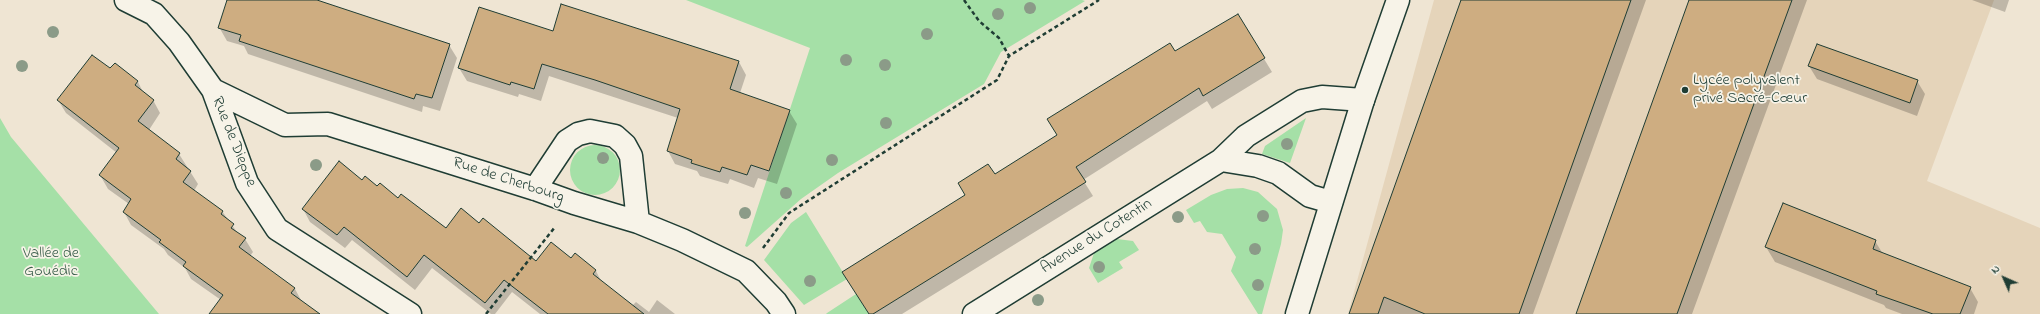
<!DOCTYPE html>
<html>
<head>
<meta charset="utf-8">
<style>
  body { margin:0 }
  #map { position:relative; width:2040px; height:314px; overflow:hidden; background:#efe5d3; font-family:"Indie Flower",sans-serif }
  canvas { display:block }
  .north { position:absolute; left:1984px; top:258px; width:40px; height:40px; -webkit-text-stroke:3px #f7f3e8; paint-order:stroke; rotate:315deg; font-size:11px; font-weight:700; line-height:16px; text-align:center; color:#1f3d34 }
  .north::after { content:''; display:block; margin:auto; width:14px; height:18px; background:#1f3d34; clip-path:polygon(50% 0,100% 100%,50% 72%,0 100%) }
</style>
</head>
<body>
<div id="map">
<canvas width="2040" height="314"></canvas>
<div class="north">N</div>
</div>
<script>
const c = document.querySelector('canvas').getContext('2d');
c.lineJoin = 'round';
function fill(path, color) { c.fillStyle = color; c.fill(path, 'evenodd'); }
const shape = rows => new Path2D(rows.map(r => 'M' + r).join(''));
function strokePath(path, color, width, dash) { c.strokeStyle = color; c.lineWidth = width; c.lineCap = dash ? 'butt' : 'round'; c.setLineDash(dash || []); c.stroke(path); }
function drawText(font, color, halo, rows, align = 'center') {
  c.font = font + ' "Indie Flower",sans-serif'; c.lineWidth = 3.5; c.setLineDash([]); c.textBaseline = 'middle'; c.strokeStyle = halo; c.fillStyle = color; for (const [text, x, y, turn = 0] of rows) {
    c.save(); c.translate(x, y); c.rotate((+turn || 0) * Math.PI / 180); c.textAlign = isNaN(turn) ? turn : align; if (halo) c.strokeText(text, 0, 0); c.fillText(text, 0, 0); c.restore();
  }
}
fill(shape([
  [1434,0,1994,0,1927,181,2040,228,2040,314,1348,314]
]), '#e5d4ba');
fill(shape([
  [686,0,1082,0,1085,1,1001,52,984,84,838,173,801,199,747,247,745,246,810,48],
  [0,118,11,137,159,314,0,314],
  [1306,118,1290,163,1262,154,1265,146],
  '570 170a25 25 0 1 1 50 0a25 25 0 1 1-50 0Z',
  [1243,188,1258,192,1268,201,1277,209,1283,230,1281,244,1262,314,1258,314,1231,271,1236,257,1222,234,1207,232,1200,221,1194,223,1186,210,1211,195,1227,189],
  [806,212,847,279,804,305,764,260,791,223],
  [1117,239,1133,241,1139,250,1119,262,1123,268,1098,283,1089,268,1094,253],
  [856,294,869,314,826,314,827,313]
]), '#a5e0a7');
fill(shape([
  [228,0,314,0,449,45,457,58,440,111,423,106,422,112,248,54,244,46,227,41,219,27],
  [1463,0,1646,0,1533,314,1350,314],
  [1690,0,1807,0,1692,314,1577,314],
  [1972,0,2009,0,2005,12],
  [1238,16,1272,72,1212,109,1207,101,1083,180,1093,196,902,314,869,314,851,285,966,195],
  [553,32,739,62,746,75,740,93,789,111,797,124,777,184,758,178,754,188,730,179,728,184,700,176,697,171,675,164,668,151,678,118,549,76,541,101,519,94,518,97,467,81,459,68],
  [115,64,138,82,144,94,153,100,160,113,149,130,179,154,198,184,194,191,222,211,239,235,245,239,253,252,250,256,295,289,302,302,317,314,217,314,221,300,191,279,185,268,168,255,164,249,131,225,124,212,129,204,108,189,100,175,117,153,66,113,58,100,110,70],
  [1809,66,1917,81,1925,94,1917,116,1817,79],
  [362,181,378,187,446,229,480,225,536,263,571,260,585,263,596,271,602,283,632,306,636,302,649,312,657,300,675,314,540,314,512,292,495,314,491,314,432,268,415,290,352,240,345,248,310,222,303,209],
  [1875,241,1883,254,1970,288,1978,302,1974,314,1902,314,1886,308,1884,305,1775,262,1766,247]
]), '#0003');
const building = shape([
  [227,0,317,0,450,44,432,98,416,94,414,99,239,41,241,35,218,28,227,0],
  [1461,0,1631,0,1519,314,1425,314,1384,297,1378,314,1349,314,1461,0],
  [1689,0,1792,0,1677,314,1576,314,1689,0],
  [561,4,739,61,730,89,790,110,769,171,751,165,747,175,722,167,720,172,691,163,692,160,667,151,680,109,595,80,542,64,534,89,511,82,510,85,458,68,479,7,553,31,561,4],
  [1238,14,1265,58,1203,96,1199,88,1076,167,1086,182,873,314,869,314,842,272,965,195,958,183,988,164,995,174,1057,135,1047,119,1170,43,1175,51,1238,14],
  [1817,44,1918,80,1910,103,1808,66,1817,44],
  [92,55,110,68,115,63,138,81,135,85,154,100,138,121,180,153,176,159,191,171,183,182,223,211,221,214,234,224,231,228,246,238,239,247,295,288,291,293,320,314,209,314,223,295,183,266,186,262,159,242,161,240,123,212,131,199,99,175,119,148,57,100,92,55],
  [339,161,362,180,365,176,377,186,380,183,398,198,401,194,446,228,461,208,479,223,483,218,536,261,551,242,571,258,575,253,596,270,593,274,644,314,548,314,504,280,485,303,424,255,407,277,344,227,337,235,302,209,339,161],
  [1783,203,1876,240,1873,249,1971,287,1960,314,1933,314,1876,294,1877,291,1765,247,1783,203]
]);
fill(building, '#cead81');
strokePath(building, '#1f3d34', 1);
const street = shape([
  [126,0,154,14,179,42,213,90,247,183,277,229,410,314],
  [213,90,285,125,328,124,535,189,574,203,638,222,682,240,746,271,776,302,784,314],
  [1221,160,1258,166,1278,173,1310,196,1331,202],
  [535,189,567,141,578,134,590,131,615,136,625,145,631,156,638,222],
  [974,314,1221,160,1246,136,1302,101,1322,97,1363,100]
]);
const secondary = shape([
  [1297,314,1363,100,1398,0]
]);
strokePath(street, '#1f3d34', 25);
strokePath(secondary, '#1f3d34', 25);
strokePath(shape([
  [964,0,979,21,999,38,1009,56],
  [763,248,789,213,997,80,1009,56,1099,0],
  [486,314,555,227]
]), '#1f3d34', 2.5, [4, 3]);
strokePath(street, '#f7f3e8', 22);
strokePath(secondary, '#f7f3e8', 22);
c.fillStyle = '#8b9b88';
for (const [x, y] of [
  [1030,8],
  [998,14],
  [53,32],
  [927,34],
  [846,60],
  [885,65],
  [22,66],
  [886,123],
  [1287,144],
  [603,158],
  [832,160],
  [316,165],
  [786,193],
  [745,213],
  [1263,216],
  [1178,217],
  [1255,249],
  [1099,267],
  [810,281],
  [1258,285],
  [1038,300]
]) { c.beginPath(); c.arc(x, y, 6, 0, 2 * Math.PI); c.fill(); }
for (const [x, y, r, color] of [
  [1685,90,4,"#1f3d34"]
]) { const dot = new Path2D(); dot.arc(x, y, r, 0, 2 * Math.PI); c.fillStyle = color; c.fill(dot); strokePath(dot, '#f7f3e8', 1.5); }
drawText('16px', '#1f3d34', '#f7f3e8', [
  ["Lycée polyvalent",1693,81],
  ["privé Sacré-Cœur",1693,99]
], 'left');
drawText('16px', '#1f3d34', '#f7f3e8', [
  ["Rue de Dieppe",233,142,68],
  ["Rue de Cherbourg",508,181,18],
  ["Avenue du Cotentin",1097,237,-32]
]);
drawText('16px', '#3a5e4b', '#f7f3e8', [
  ["Vallée de",51,254],
  ["Gouédic",51,272]
]);
</script>
</body>
</html>
